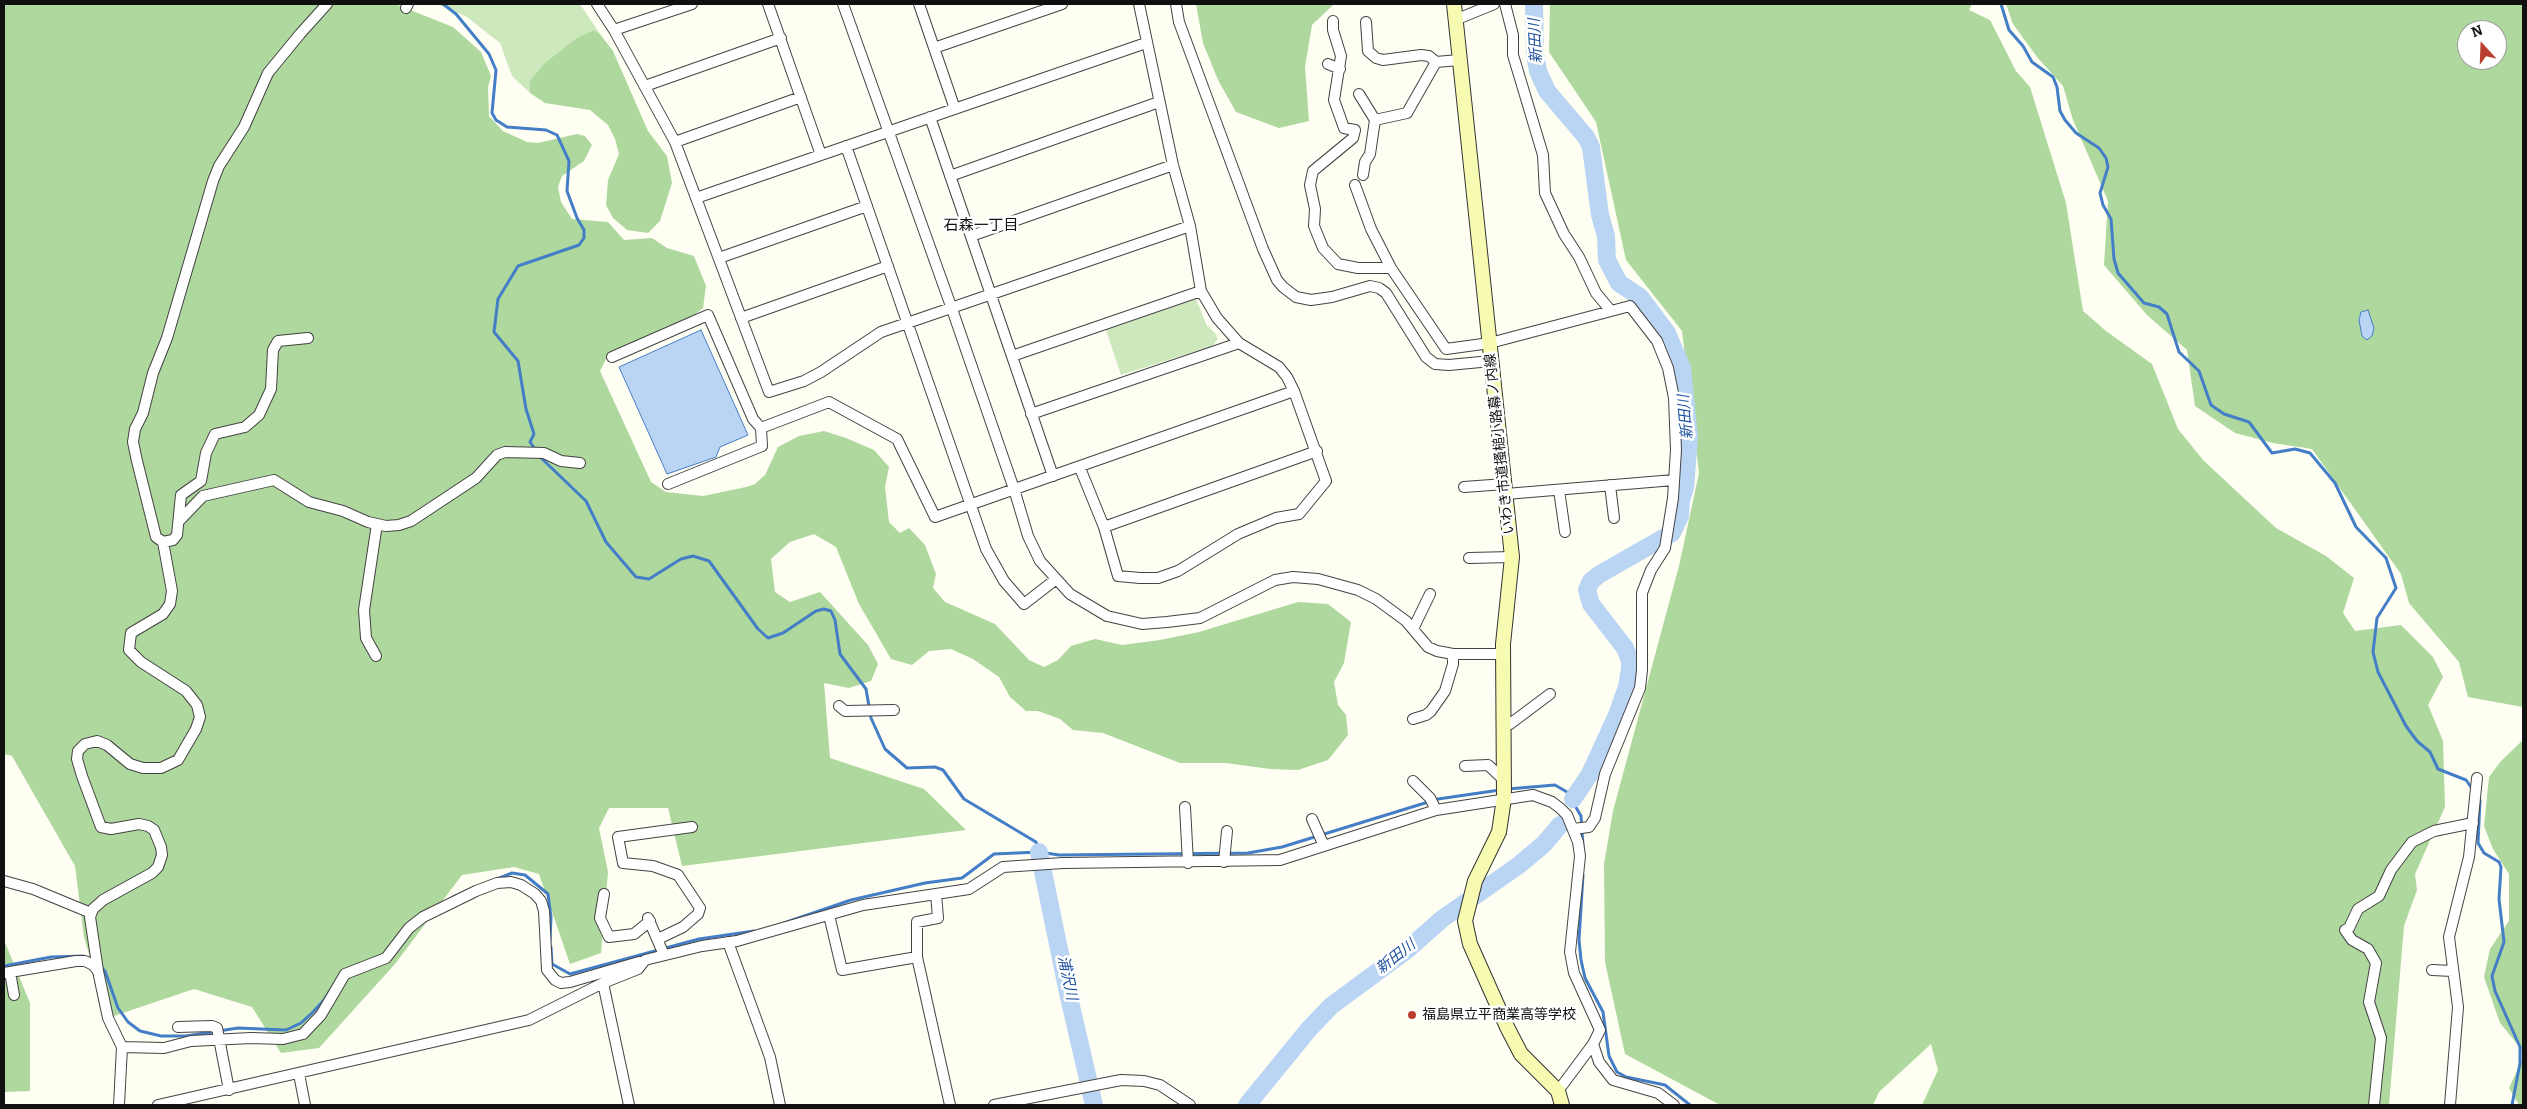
<!DOCTYPE html>
<html>
<head>
<meta charset="utf-8">
<style>
  body { margin:0 }
  #map { position:relative; width:2527px; height:1109px; overflow:hidden; background:#fefef3; font-family:Bitter,serif }
  canvas { display:block }
  .frame { position:absolute; inset:0; border:5px solid #101010; pointer-events:none }
  .north { position:absolute; left:2457px; top:20px; width:50px; height:50px; box-sizing:border-box; background:#fff; border:1px solid #9f9f9f; border-radius:50%; rotate:340deg; font-size:14px; font-weight:700; line-height:20px; text-align:center; color:#101010 }
  .north::after { content:''; display:block; margin:auto; width:18px; height:22px; background:#ba3d2d; clip-path:polygon(50% 0,100% 100%,50% 72%,0 100%) }
</style>
</head>
<body>
<div id="map">
<canvas width="2527" height="1109"></canvas>
<div class="frame"></div>
<div class="north">N</div>
</div>
<script>
const c = document.querySelector('canvas').getContext('2d');
c.lineJoin = 'round';
function fill(path, color) { c.fillStyle = color; c.fill(path, 'evenodd'); }
const shape = rows => new Path2D(rows.map(r => 'M' + r).join(''));
function strokePath(path, color, width, dash) { c.strokeStyle = color; c.lineWidth = width; c.lineCap = dash ? 'butt' : 'round'; c.setLineDash(dash || []); c.stroke(path); }
function drawText(font, color, halo, rows, align = 'center') {
  c.font = font + ' Bitter,"Noto Sans JP",serif'; c.lineWidth = 5; c.setLineDash([]); c.textBaseline = 'middle'; c.strokeStyle = halo; c.fillStyle = color; for (const [text, x, y, turn = 0] of rows) {
    c.save(); c.translate(x, y); c.rotate((+turn || 0) * Math.PI / 180); c.textAlign = isNaN(turn) ? turn : align; if (halo) c.strokeText(text, 0, 0); c.fillText(text, 0, 0); c.restore();
  }
}
fill(shape([
  [437,4,580,4,600,34,594,30,529,82,530,93,512,76,500,43,467,17],
  [1196,299,1207,326,1215,333,1218,339,1212,346,1121,375,1106,330]
]), '#cde8bd');
fill(shape([
  [4,4,395,4,453,27,481,52,491,76,488,87,489,116,503,131,527,142,538,143,577,134,585,136,592,145,584,161,562,176,558,187,561,202,572,219,608,222,624,240,652,238,667,248,694,256,706,286,703,308,682,325,609,353,600,371,651,482,666,492,703,496,746,487,755,484,765,475,778,447,799,436,824,431,846,438,874,450,889,467,885,487,889,522,900,533,909,528,925,545,936,574,933,588,945,602,995,624,1029,660,1044,667,1058,660,1071,646,1095,639,1122,645,1160,640,1199,632,1298,602,1328,604,1351,622,1344,663,1334,682,1338,705,1346,715,1348,735,1328,760,1298,770,1270,769,1226,763,1180,763,1103,733,1073,730,1060,719,1038,711,1026,711,1010,697,999,677,973,659,951,649,929,651,912,665,891,659,859,604,836,547,814,534,790,542,771,559,775,592,790,602,820,592,868,645,878,664,871,681,849,688,824,683,830,758,924,789,966,830,682,866,668,808,609,808,599,828,608,872,601,953,570,964,539,874,514,867,462,875,395,964,319,1048,281,1053,252,1007,194,989,108,1018,84,937,75,866,12,756,4,754],
  [1196,4,1334,4,1312,25,1305,67,1309,121,1279,128,1236,112,1218,80,1203,43],
  [1550,4,1972,4,1969,10,1990,20,2016,71,2030,87,2066,203,2083,311,2106,331,2152,364,2178,429,2203,460,2276,528,2326,556,2354,578,2343,613,2355,631,2401,625,2433,657,2443,677,2428,705,2443,741,2445,807,2415,874,2417,890,2404,926,2389,1105,1922,1105,1938,1070,1931,1044,1879,1092,1873,1105,1720,1105,1625,1054,1605,962,1604,864,1613,811,1679,566,1699,473,1682,331,1626,260,1596,122,1549,52],
  [2006,4,2523,4,2523,707,2468,697,2459,662,2409,603,2401,574,2312,449,2273,443,2235,433,2195,406,2187,350,2147,315,2104,265,2108,201,2073,120,2063,86,2037,57,2013,24],
  [2467,30,2497,30,2497,60,2467,60],
  [594,30,600,34,613,51,648,131,667,156,672,183,660,221,648,233,627,230,613,218,606,205,608,180,619,154,615,139,608,125,590,110,545,103,530,93,529,82,545,63,577,38],
  [2523,740,2523,1051,2500,1023,2484,977,2490,949,2509,921,2509,874,2493,849,2484,826,2489,777,2501,761],
  [4,940,30,1003,30,1091,4,1092],
  [2523,1058,2523,1105,2519,1105,2509,1088]
]), '#aed89d');
const water = shape([
  [2368,310,2374,328,2372,336,2367,340,2362,336,2359,320,2361,312,2368,310],
  [701,330,748,435,720,447,716,457,667,474,619,367,701,330]
]);
fill(water, '#bad5f4');
strokePath(water, '#447ec7', 1);
strokePath(shape([
  [443,4,456,14,489,54,496,70,492,113,496,120,507,127,546,130,557,135,569,161,567,191,577,218,584,230,584,238,579,245,518,266,498,299,494,332,518,361,526,409,534,434,530,442,535,449],
  [2001,4,2009,30,2023,46,2032,62,2053,77,2057,87,2060,111,2065,120,2076,133,2099,148,2106,158,2108,167,2100,193,2103,205,2111,219,2114,259,2118,273,2144,303,2159,307,2167,314,2179,352,2199,371,2211,405,2224,414,2249,422,2272,453,2295,449,2310,453,2335,483,2356,527,2386,558,2396,588,2377,618,2373,652,2378,672,2406,726,2417,741,2430,752,2438,769,2466,780,2473,790],
  [538,455,586,501,606,542,636,577,649,579,681,559,693,556,709,561,758,629,768,638,783,633,816,611,824,609,831,611,835,620,840,654,866,689,871,718,885,749,907,768,935,767,943,770,964,799,1036,842,1039,852],
  [1508,789,1555,785,1567,792,1581,816,1583,846],
  [2478,797,2480,800,2478,843,2484,853,2499,862,2501,867,2499,899,2504,942,2492,976,2495,991,2520,1047,2520,1063,2512,1105],
  [1583,875,1579,940,1581,960,1585,978,1603,1012,1609,1056,1617,1072,1626,1077,1665,1085,1690,1105],
  [497,879,512,873,525,875,548,894,551,917,550,941],
  [453,897,475,887],
  [784,923,851,900,925,883,962,878,994,854,1039,852,1059,855,1248,853,1282,847,1438,799,1500,790],
  [551,947,552,964,570,974,699,939,754,931],
  [4,966,51,957,83,956],
  [101,967,105,971,118,1008,128,1022,140,1031,161,1036,186,1036,238,1028,286,1030,301,1023,313,1012,324,1000,341,973]
]), '#447ec7', 3);
strokePath(shape([
  [1534,4,1535,55,1538,71,1547,91,1586,137,1591,147,1600,215,1606,236,1607,260,1619,283,1640,297,1667,333,1682,368,1689,437,1685,488,1681,500,1680,516,1672,533,1600,574,1591,581,1587,590,1591,604,1625,648,1630,661,1630,669,1627,687,1617,715,1590,774,1573,799],
  [1039,852,1068,993,1094,1105],
  [1247,1105,1309,1029,1331,1006,1407,950,1442,919,1519,865,1544,844,1560,825]
]), '#bad5f4', 18);
const street = shape([
  [597,4,614,30,675,142,769,392,804,381,821,372,881,332,1190,226],
  [768,4,821,155],
  [843,4,952,309,1014,489,1028,536,1040,561,1070,594,1107,616,1142,624,1167,622,1200,618,1275,580,1293,577,1318,579,1358,590,1376,599,1406,621,1428,647,1437,651,1453,654,1503,654],
  [919,4,955,109],
  [1176,4,1179,22,1263,249,1277,280,1283,287,1296,297,1311,300,1332,297,1370,286,1379,288,1386,293,1426,357,1435,364,1449,365,1491,361],
  [1505,4,1513,35,1513,55,1543,155,1545,193,1564,234,1579,257,1596,293,1611,311],
  [406,8,408,4],
  [1455,20,1494,4],
  [1333,21,1333,30,1341,56,1334,100,1344,128,1355,130,1353,138,1313,171,1310,185,1315,209,1314,226,1323,248,1338,264,1358,268,1391,268],
  [1366,22,1368,51,1376,58,1383,60,1421,55,1429,56,1436,62,1459,60],
  [614,30,692,4],
  [934,48,1062,4],
  [1328,64,1340,69],
  [645,86,781,38],
  [1359,94,1375,120,1370,154,1365,162,1363,175],
  [930,117,1053,476],
  [1375,120,1407,113,1436,62],
  [675,142,801,97],
  [846,146,986,549,1004,581,1024,604,1055,580],
  [950,176,1159,102],
  [1355,185,1371,229,1391,268,1446,349,1490,343,1630,306,1657,341,1668,368,1674,398,1676,450,1673,498,1665,548,1651,570,1642,593,1642,670,1640,688,1605,774,1595,818,1589,827,1573,829],
  [696,198,1146,43],
  [971,236,1173,165],
  [719,258,867,206],
  [741,318,888,266],
  [308,338,278,341,273,350,271,389,259,415,245,427,215,434,206,453,201,481,181,495,177,535,173,540,163,542,156,537,137,461,133,442,135,429,143,413,153,373,167,338,213,181,219,166,244,127,268,73,300,34,327,4],
  [1012,356,1201,291],
  [612,357,708,315,753,419,761,428,762,446,668,484],
  [1031,414,1239,343],
  [761,428,829,402,897,439,935,517,1294,391],
  [1080,468,1104,527,1118,576,1140,578,1158,578,1178,571,1238,534,1276,518,1299,514,1326,481,1294,391,1287,377,1279,367,1239,343,1217,318,1201,291,1190,226,1173,165,1139,4],
  [1610,485,1614,518],
  [1464,487,1505,484],
  [1559,490,1565,532],
  [1506,494,1674,480],
  [180,520,203,496,274,480,309,502,343,511,368,522,386,526,399,525,411,521,476,478,497,455,505,452,544,453,561,461,580,463],
  [1104,527,1317,451],
  [1469,558,1512,557],
  [1413,629,1430,594],
  [376,656,366,638,364,610,377,524],
  [839,706,845,711,894,710],
  [1413,719,1426,715,1431,711,1445,691,1453,664,1453,654],
  [1504,726,1510,724,1550,694],
  [1465,766,1488,765,1503,779],
  [1413,781,1430,798,1436,810],
  [1185,807,1188,863],
  [1312,819,1324,846],
  [1224,862,1227,831],
  [4,881,33,889,91,913],
  [604,894,600,918,609,937,634,934,650,921],
  [936,894,938,918,917,922,917,957,950,1105],
  [829,915,842,970,917,957],
  [648,918,664,955],
  [658,939,683,927,698,914,700,908,678,875,653,866,623,863,618,837,692,827],
  [728,942,770,1057,780,1105],
  [2432,970,2453,971],
  [98,971,90,917,93,909,103,900,152,873,158,867,162,855,161,847,154,830,148,826,139,824,111,829,101,827,82,776,77,759,78,751,85,744,97,741,107,745,130,764,143,768,161,768,178,760,196,729,200,717,197,705,186,691,141,662,129,650,131,633,163,614,170,604,172,591,163,542],
  [10,972,14,995],
  [4,973,76,961,85,961,93,965,98,971,108,1018,122,1047,119,1105],
  [603,983,629,1105],
  [178,1027,212,1026,217,1028,229,1090],
  [122,1047,164,1048,191,1041,251,1038,283,1039,303,1034,321,1015,345,974,386,958,409,928,423,917,476,891,497,883,511,882,521,885,535,894,541,901,544,911,547,970,555,980,561,983,570,982,639,962],
  [299,1074,305,1105],
  [1558,1091,1593,1044],
  [158,1105,529,1020,603,983,638,969,645,960,702,946,737,941,863,905,969,889,1003,867,1063,863,1280,860,1436,810,1533,795,1552,802,1560,808,1567,815,1578,842,1580,856,1570,952,1574,973,1600,1030,1593,1044,1599,1062,1613,1080,1658,1093,1674,1105],
  [994,1105,1121,1080,1144,1081,1160,1085,1190,1105],
  [2374,1105,2381,1038,2369,1002,2376,963,2368,949,2352,940,2345,930,2349,928,2358,909,2379,896,2391,870,2412,842,2434,831,2473,823],
  [2450,1105,2458,1007,2449,937,2469,857,2477,778]
]);
const secondary = shape([
  [1454,4,1512,557,1503,644,1504,798,1499,832,1475,881,1465,921,1470,944,1507,1027,1521,1054,1558,1091,1562,1105]
]);
strokePath(street, '#434343', 12);
strokePath(secondary, '#323232', 16);
strokePath(street, '#fff', 10);
strokePath(secondary, '#f7fbb1', 14);
for (const [x, y, r, color] of [
  [1412,1015,5,"#ba3d2d"]
]) { const dot = new Path2D(); dot.arc(x, y, r, 0, 2 * Math.PI); c.fillStyle = color; c.fill(dot); strokePath(dot, '#fff', 2); }
drawText('14px', '#101010', '#fff', [
  ["いわき市道搔槌小路幕ノ内線",1500,444,-96]
]);
drawText('14px', '#101010', '#fff', [
  ["福島県立平商業高等学校",1422,1015]
], 'left');
drawText('italic 15px', '#1e519d', '#fff', [
  ["新田川",1536,41,-93],
  ["新田川",1686,417,-95],
  ["新田川",1396,957,-38],
  ["浦沢川",1067,978,78]
]);
drawText('15px', '#101010', '#fff', [
  ["石森一丁目",981,226]
]);
</script>
</body>
</html>
